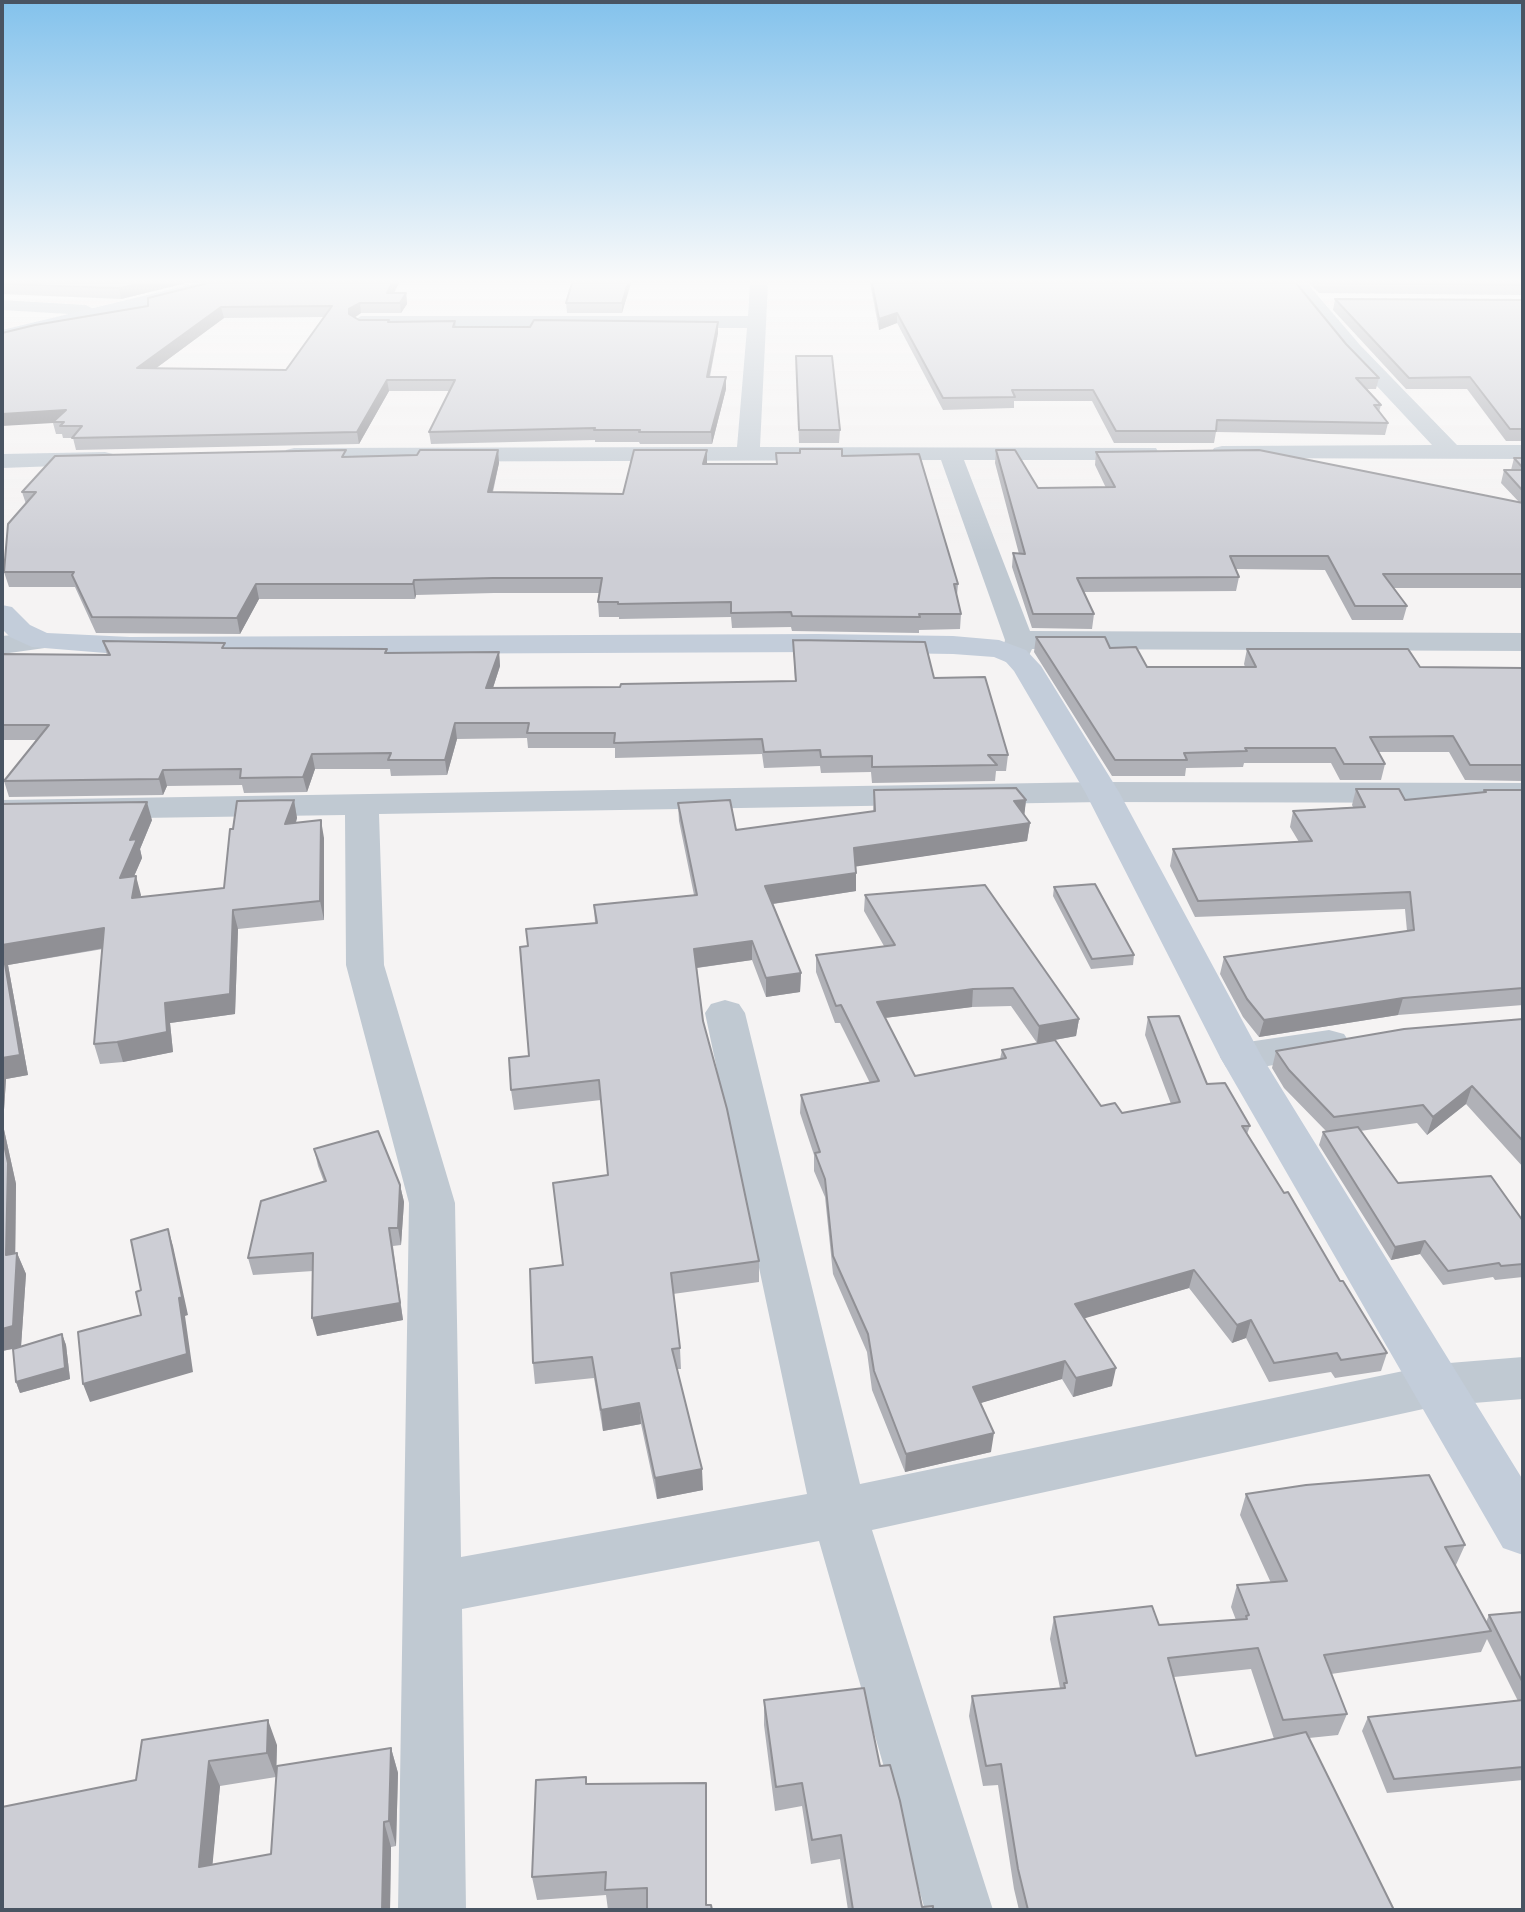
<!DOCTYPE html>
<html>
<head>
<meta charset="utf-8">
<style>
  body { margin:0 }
  #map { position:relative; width:1525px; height:1912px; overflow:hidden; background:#f5f3f3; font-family:"Fira Sans Condensed",sans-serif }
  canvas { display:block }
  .frame { position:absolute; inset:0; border:4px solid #495462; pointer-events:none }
</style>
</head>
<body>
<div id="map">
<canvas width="1525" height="1912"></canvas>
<div class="frame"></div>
</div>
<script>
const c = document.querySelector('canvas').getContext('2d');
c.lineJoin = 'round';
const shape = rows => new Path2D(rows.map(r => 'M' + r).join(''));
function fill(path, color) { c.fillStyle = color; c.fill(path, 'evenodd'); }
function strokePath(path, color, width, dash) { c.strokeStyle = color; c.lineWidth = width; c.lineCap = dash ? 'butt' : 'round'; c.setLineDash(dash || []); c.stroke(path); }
fill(shape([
  [750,283,768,283,760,447,1156,448,1159,453,1156,458,1148,460,964,460,1030,631,1523,633,1523,651,1032,649,1026,662,1016,665,1006,662,1001,656,1005,640,941,460,294,462,286,460,283,455,286,450,294,448,737,447,747,328,361,328,352,322,361,316,748,316,750,283],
  [1289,283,1307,283,1360,345,1457,445,1523,445,1523,459,1214,458,1211,453,1214,448,1222,446,1432,445,1346,353,1289,283],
  [2,300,86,305,95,310,86,315,2,310,2,300],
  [105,452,113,454,116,459,113,464,2,468,2,454,105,452],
  [42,632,52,635,56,641,52,647,2,654,2,636,42,632],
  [1102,782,1523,783,1523,803,1102,802,379,814,384,965,455,1203,461,1557,807,1494,705,1013,711,1004,725,1000,739,1004,745,1013,860,1484,1437,1364,1523,1357,1523,1399,1437,1406,872,1530,993,1910,925,1910,819,1541,462,1609,466,1910,398,1910,409,1203,346,965,345,815,2,820,2,800,1102,782],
  [1329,1030,1344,1034,1350,1043,1344,1052,1241,1071,1226,1067,1220,1057,1226,1047,1241,1043,1329,1030]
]), '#c0c9d2');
fill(shape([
  [197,283,227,283,224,287,2,342,2,330,197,283],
  [2,605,12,607,30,625,47,633,130,637,818,634,953,636,999,640,1026,650,1041,666,1119,792,1262,1057,1523,1480,1523,1555,1503,1548,1220,1057,1085,792,1014,671,1006,662,994,657,953,654,818,652,130,655,32,647,10,637,2,629,2,605]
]), '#c3cdda');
fill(shape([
  [2,283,186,283,121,299,2,294],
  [208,283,399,283,394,293,406,293,407,304,401,313,361,313,355,317,359,320,389,320,389,322,455,321,456,327,530,327,718,322,718,333,710,377,726,377,726,389,712,444,640,444,639,442,595,442,595,440,431,444,429,432,449,391,389,391,359,444,76,450,73,438,63,438,62,434,56,434,53,423,148,306],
  [324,317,286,370,155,369,224,318],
  [572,283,631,283,622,313,567,313,566,303],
  [870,283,1296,283,1346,344,1379,378,1376,389,1367,389,1381,405,1379,412,1388,423,1385,435,1216,432,1214,443,1114,443,1092,401,1014,401,1014,408,943,410,897,323,879,330],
  [1309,283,1523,283,1523,296,1523,295,1319,293],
  [1335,299,1523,300,1523,441,1506,441,1467,389,1406,389,1333,310],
  [796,356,840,430,839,443,799,443],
  [498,450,499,463,493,492,623,494,707,464,776,464,842,456,958,584,957,595,961,614,960,629,919,630,919,633,792,631,791,627,732,628,731,617,619,619,619,617,599,617,598,602,599,593,494,593,416,595,415,599,259,599,240,634,96,633,75,587,9,587,4,572,26,504,22,492,347,456,417,455],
  [996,450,1038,488,1106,488,1095,465,1096,452,1519,502,1501,483,1504,470,1511,470,1514,458,1523,458,1523,588,1393,588,1407,606,1403,620,1352,620,1325,570,1235,569,1239,577,1236,591,1084,592,1094,614,1092,629,1032,628,1012,567,1013,553,1019,554,995,463],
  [1036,637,1110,648,1147,667,1245,667,1244,664,1247,649,1420,667,1523,668,1523,781,1465,780,1449,752,1378,752,1385,764,1381,780,1340,780,1331,763,1244,763,1243,767,1186,768,1185,776,1112,776,1034,652],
  [793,640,934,678,1008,755,1006,771,996,771,995,781,872,783,871,772,821,773,820,766,764,768,762,754,615,758,615,748,528,748,527,738,457,739,447,775,391,776,390,769,315,769,307,792,244,793,242,785,167,786,163,795,9,797,4,781,36,740,2,740,2,654,107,655,103,641,226,648,387,649,387,653,499,652,500,666,493,688,620,687,795,681],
  [1356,789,1405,800,1483,792,1484,790,1523,790,1523,1005,1398,1015,1259,1037,1243,1017,1220,974,1224,957,1407,931,1405,909,1195,917,1170,866,1173,849,1299,842,1290,827,1293,811,1353,807,1352,805],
  [874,790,1026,800,1024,815,1030,823,1027,841,856,866,856,891,773,904,801,973,800,992,766,997,752,960,697,968,703,1021,759,1261,759,1282,673,1294,680,1348,681,1369,677,1369,703,1490,657,1499,641,1424,603,1431,594,1378,535,1384,533,1363,562,1265,608,1175,601,1100,514,1110,511,1090,529,1056,528,946,595,923,594,905,694,895,679,821,678,803,736,830,873,812],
  [294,800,297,818,296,823,324,838,324,920,238,929,235,1014,170,1023,173,1052,123,1062,100,1064,94,1044,103,949,8,965,28,1075,6,1079,3,1125,16,1184,15,1253,17,1253,26,1274,21,1346,62,1334,66,1345,70,1379,20,1393,16,1382,13,1349,2,1351,2,804,152,820,140,849,142,858,134,876,136,876,140,897,224,888,233,829],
  [1054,887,1134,955,1133,965,1091,969,1053,896],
  [865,895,1079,1019,1076,1036,1055,1040,1101,1106,1122,1113,1171,1104,1145,1035,1148,1017,1207,1084,1250,1126,1247,1134,1340,1281,1387,1353,1381,1371,1335,1378,1331,1372,1269,1382,1246,1338,1232,1343,1189,1288,1084,1318,1112,1386,1073,1397,1062,1379,980,1403,991,1452,905,1472,872,1390,867,1352,833,1274,825,1197,814,1171,814,1155,800,1113,801,1095,870,1083,840,1023,835,1023,816,972,816,955,884,946,864,911],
  [1011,1006,1037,1043,1002,1050,1000,1059,915,1076,885,1018,972,1007],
  [1523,1019,1523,1167,1466,1104,1427,1135,1417,1123,1360,1131,1398,1183,1523,1221,1523,1277,1495,1280,1493,1277,1443,1285,1420,1254,1391,1260,1319,1145,1323,1132,1326,1131,1284,1088,1272,1068,1276,1051],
  [314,1149,400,1185,404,1202,401,1245,393,1246,403,1320,317,1336,313,1271,253,1275,248,1258,324,1182,318,1166],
  [1246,1494,1465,1545,1455,1567,1486,1622,1489,1615,1523,1612,1523,1780,1387,1793,1362,1731,1368,1717,1518,1701,1487,1639,1481,1652,1331,1674,1347,1714,1338,1735,1309,1738,1394,1910,1019,1910,1014,1889,998,1785,983,1786,969,1716,972,1696,1060,1688,1050,1639,1054,1617,1159,1625,1236,1620,1231,1607,1237,1585,1271,1583,1240,1515],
  [1251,1669,1274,1739,1196,1756,1174,1677],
  [764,1700,880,1766,922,1907,848,1910,840,1859,811,1864,802,1806,775,1811,764,1725],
  [277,1745,276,1777,220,1786,212,1865,271,1854,391,1748,398,1773,396,1846,391,1847,390,1910,2,1910,136,1780],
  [587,1784,707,1806,707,1905,712,1910,608,1910,606,1895,537,1900,532,1877]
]), '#b0b1b7');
fill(shape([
  [142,283,186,283,121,299,119,288],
  [392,283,399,283,388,304,387,293],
  [628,283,631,283,622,313,622,303],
  [406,293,407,304,401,313,400,303],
  [360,303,361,313,351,320,351,324,349,309],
  [221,307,224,318,140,380,137,368],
  [897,313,897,323,879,330,879,319],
  [718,322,718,333,707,388,707,377],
  [726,377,726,389,712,444,711,432],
  [387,380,389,391,359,444,357,432],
  [66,410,53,423,2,426,2,414],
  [498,450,499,463,489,506,488,492],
  [707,450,707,463,703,478,703,464],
  [414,580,416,595,415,599,413,584],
  [256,584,259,599,240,634,237,618],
  [499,652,500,666,488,703,486,688],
  [455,723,457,739,447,775,445,760],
  [312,754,315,769,307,792,303,777],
  [163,770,167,786,163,795,159,779],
  [294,800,297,818,289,842,285,824],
  [1026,800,1024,818,1014,801],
  [147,802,152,820,140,849,142,858,125,897,120,878,130,840],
  [321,820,324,838,324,920,320,901],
  [1030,823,1027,841,853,867,854,848],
  [856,873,856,891,765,905,765,886],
  [136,876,141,895,137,917,132,898],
  [233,910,238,929,235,1014,170,1023,173,1052,123,1062,117,1042,165,1003],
  [104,928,110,947,8,965,28,1075,6,1079,3,1125,16,1184,15,1276,6,1255,2,1135,2,945],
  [752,941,752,960,695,968,694,949],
  [801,973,800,992,766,997,766,978],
  [973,989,972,1007,876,1019,877,1002],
  [1403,998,1398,1015,1259,1037,1264,1020],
  [1079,1019,1076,1036,1037,1043,1039,1026],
  [1472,1086,1466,1104,1427,1135,1433,1117],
  [400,1185,404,1202,401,1245,398,1228],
  [389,1228,403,1320,317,1336,312,1318],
  [168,1229,173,1246,188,1315,185,1316,193,1372,90,1402,83,1384,187,1354],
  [1425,1241,1420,1254,1391,1260,1395,1247],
  [17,1253,26,1274,21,1347,2,1351,2,1329],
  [1194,1270,1189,1288,1072,1322,1075,1304],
  [1251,1320,1246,1338,1232,1343,1237,1325],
  [62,1334,66,1345,70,1379,20,1393,16,1382],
  [1065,1361,1062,1379,971,1406,973,1387],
  [1116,1368,1112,1386,1073,1397,1076,1378],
  [639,1403,641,1424,603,1431,601,1410],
  [994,1433,991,1452,905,1472,906,1454],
  [702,1469,703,1490,657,1499,655,1478],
  [268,1720,277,1745,276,1777,267,1753],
  [391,1748,398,1773,396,1846,389,1821],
  [209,1761,220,1786,210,1891,199,1867],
  [706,1783,707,1806,707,1910,706,1910],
  [384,1822,391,1847,390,1910,382,1910]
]), '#909095');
const building = shape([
  [2,283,142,283,119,288,2,284,2,283],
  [208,283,392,283,387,293,406,293,400,303,360,303,349,309,349,314,359,320,389,320,388,322,455,321,453,327,530,327,534,320,718,322,707,377,726,377,711,432,639,432,640,430,594,430,595,428,429,432,455,380,387,380,357,432,72,438,82,426,60,426,64,422,53,422,66,410,2,414,2,333,35,325,148,306,148,298,208,283],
  [332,306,286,370,137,368,221,307,332,306],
  [572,283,628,283,622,303,566,303,572,283],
  [872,283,1296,283,1346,344,1379,378,1356,378,1381,405,1374,405,1388,423,1217,420,1216,431,1116,431,1093,390,1012,390,1015,397,943,398,897,313,879,319,872,283],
  [1321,283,1523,283,1523,285,1321,283],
  [1335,299,1523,300,1523,429,1510,429,1470,377,1409,378,1335,299],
  [796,356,832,356,840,430,799,430,796,356],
  [800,449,842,449,842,456,919,454,958,584,954,584,961,614,919,614,920,617,792,616,791,612,731,613,731,602,618,604,618,602,598,602,602,578,493,578,414,580,413,584,256,584,237,618,92,617,72,575,74,572,4,572,8,524,36,492,22,492,55,456,346,450,342,457,417,455,420,450,498,450,488,492,623,494,634,450,707,450,703,464,777,464,776,453,800,453,800,449],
  [996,450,1015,450,1038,488,1115,487,1096,452,1259,450,1523,503,1523,574,1383,574,1407,606,1355,606,1328,556,1230,556,1239,577,1077,578,1094,614,1033,614,1013,553,1025,554,996,450],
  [1514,458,1523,458,1523,468,1514,458],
  [1504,470,1523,470,1523,491,1504,470],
  [1036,637,1105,637,1110,648,1136,647,1147,667,1256,667,1247,649,1408,649,1420,667,1523,668,1523,765,1470,765,1453,736,1370,737,1385,764,1344,764,1335,748,1245,748,1247,751,1184,753,1187,760,1115,760,1036,637],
  [793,640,925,642,934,678,985,677,1008,755,988,755,997,765,872,767,872,756,821,757,820,750,764,752,762,739,614,743,615,733,527,733,529,723,455,723,445,760,388,760,391,753,312,754,303,777,240,778,241,769,163,770,159,779,4,781,49,725,2,725,2,654,110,655,103,641,225,643,222,648,387,649,385,653,499,652,486,688,620,687,621,684,796,681,793,640],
  [1016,788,1026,800,1014,801,1030,823,854,848,856,873,765,886,801,973,766,978,752,941,694,949,703,1021,727,1109,759,1261,671,1273,680,1348,672,1349,702,1469,655,1478,639,1403,601,1410,592,1357,533,1363,530,1269,563,1265,553,1183,608,1175,599,1080,511,1090,509,1058,529,1056,520,947,528,946,526,929,597,923,594,905,697,895,678,803,730,800,736,830,875,811,874,790,1016,788],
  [1356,789,1399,789,1405,800,1486,792,1484,790,1523,790,1523,988,1403,998,1264,1020,1247,999,1224,957,1414,930,1410,892,1198,901,1173,849,1312,841,1293,811,1365,807,1356,789],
  [294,800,285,824,321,820,320,901,233,910,230,994,165,1003,167,1032,117,1042,94,1044,104,928,2,945,2,804,147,802,130,840,137,839,120,878,136,876,132,898,224,888,230,829,233,829,237,801,294,800],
  [1095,884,1134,955,1092,959,1054,887,1095,884],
  [985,885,1079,1019,1039,1026,1013,988,973,989,877,1002,915,1076,1006,1058,1002,1050,1055,1040,1101,1106,1115,1103,1122,1113,1180,1102,1148,1017,1179,1016,1207,1084,1225,1083,1250,1126,1242,1126,1284,1193,1288,1192,1340,1281,1343,1281,1387,1353,1341,1360,1337,1353,1274,1363,1251,1320,1237,1325,1194,1270,1075,1304,1116,1368,1076,1378,1065,1361,973,1387,994,1433,906,1454,874,1371,868,1334,833,1256,825,1179,815,1153,820,1152,801,1095,879,1081,841,1005,836,1006,816,955,895,945,865,895,985,885],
  [2,946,20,1055,2,1058,2,946],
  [1523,1019,1523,1141,1472,1086,1433,1117,1423,1105,1334,1117,1289,1070,1276,1051,1404,1029,1523,1019],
  [1358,1127,1398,1183,1491,1176,1523,1221,1523,1264,1501,1266,1499,1263,1448,1271,1425,1241,1395,1247,1323,1132,1358,1127],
  [378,1131,400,1185,398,1228,389,1228,400,1303,312,1318,313,1253,248,1258,261,1201,326,1181,314,1149,378,1131],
  [2,1135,8,1163,6,1255,17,1253,13,1326,2,1329,2,1135],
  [168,1229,182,1297,179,1298,187,1354,83,1384,78,1332,141,1315,136,1292,141,1290,131,1240,168,1229],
  [62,1334,65,1368,16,1382,13,1349,62,1334],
  [1429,1475,1465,1545,1445,1547,1491,1631,1324,1655,1347,1714,1283,1720,1258,1648,1168,1658,1196,1756,1306,1732,1394,1910,1028,1910,1018,1869,1001,1764,986,1766,972,1696,1065,1688,1064,1683,1067,1683,1054,1617,1152,1606,1159,1625,1247,1619,1246,1616,1249,1615,1237,1585,1287,1581,1246,1494,1306,1485,1429,1475],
  [1523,1612,1523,1683,1489,1615,1523,1612],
  [864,1688,880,1766,890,1765,900,1801,922,1907,933,1906,933,1910,847,1910,853,1910,841,1835,812,1840,802,1783,776,1787,764,1700,864,1688],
  [1523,1700,1523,1767,1394,1779,1368,1717,1523,1700],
  [268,1720,267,1753,209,1761,199,1867,271,1854,277,1766,391,1748,389,1821,384,1822,382,1910,2,1910,2,1807,136,1780,142,1740,268,1720],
  [586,1777,586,1784,706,1783,706,1905,711,1905,712,1910,647,1910,647,1888,605,1890,606,1872,532,1877,536,1780,586,1777]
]);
fill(building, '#cdced5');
strokePath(building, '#909095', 2);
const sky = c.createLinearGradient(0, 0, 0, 551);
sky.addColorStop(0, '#83c2ec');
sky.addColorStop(0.51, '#fafafa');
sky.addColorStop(1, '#fafafa00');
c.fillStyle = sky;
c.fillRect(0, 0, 1525, 551);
</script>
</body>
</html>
